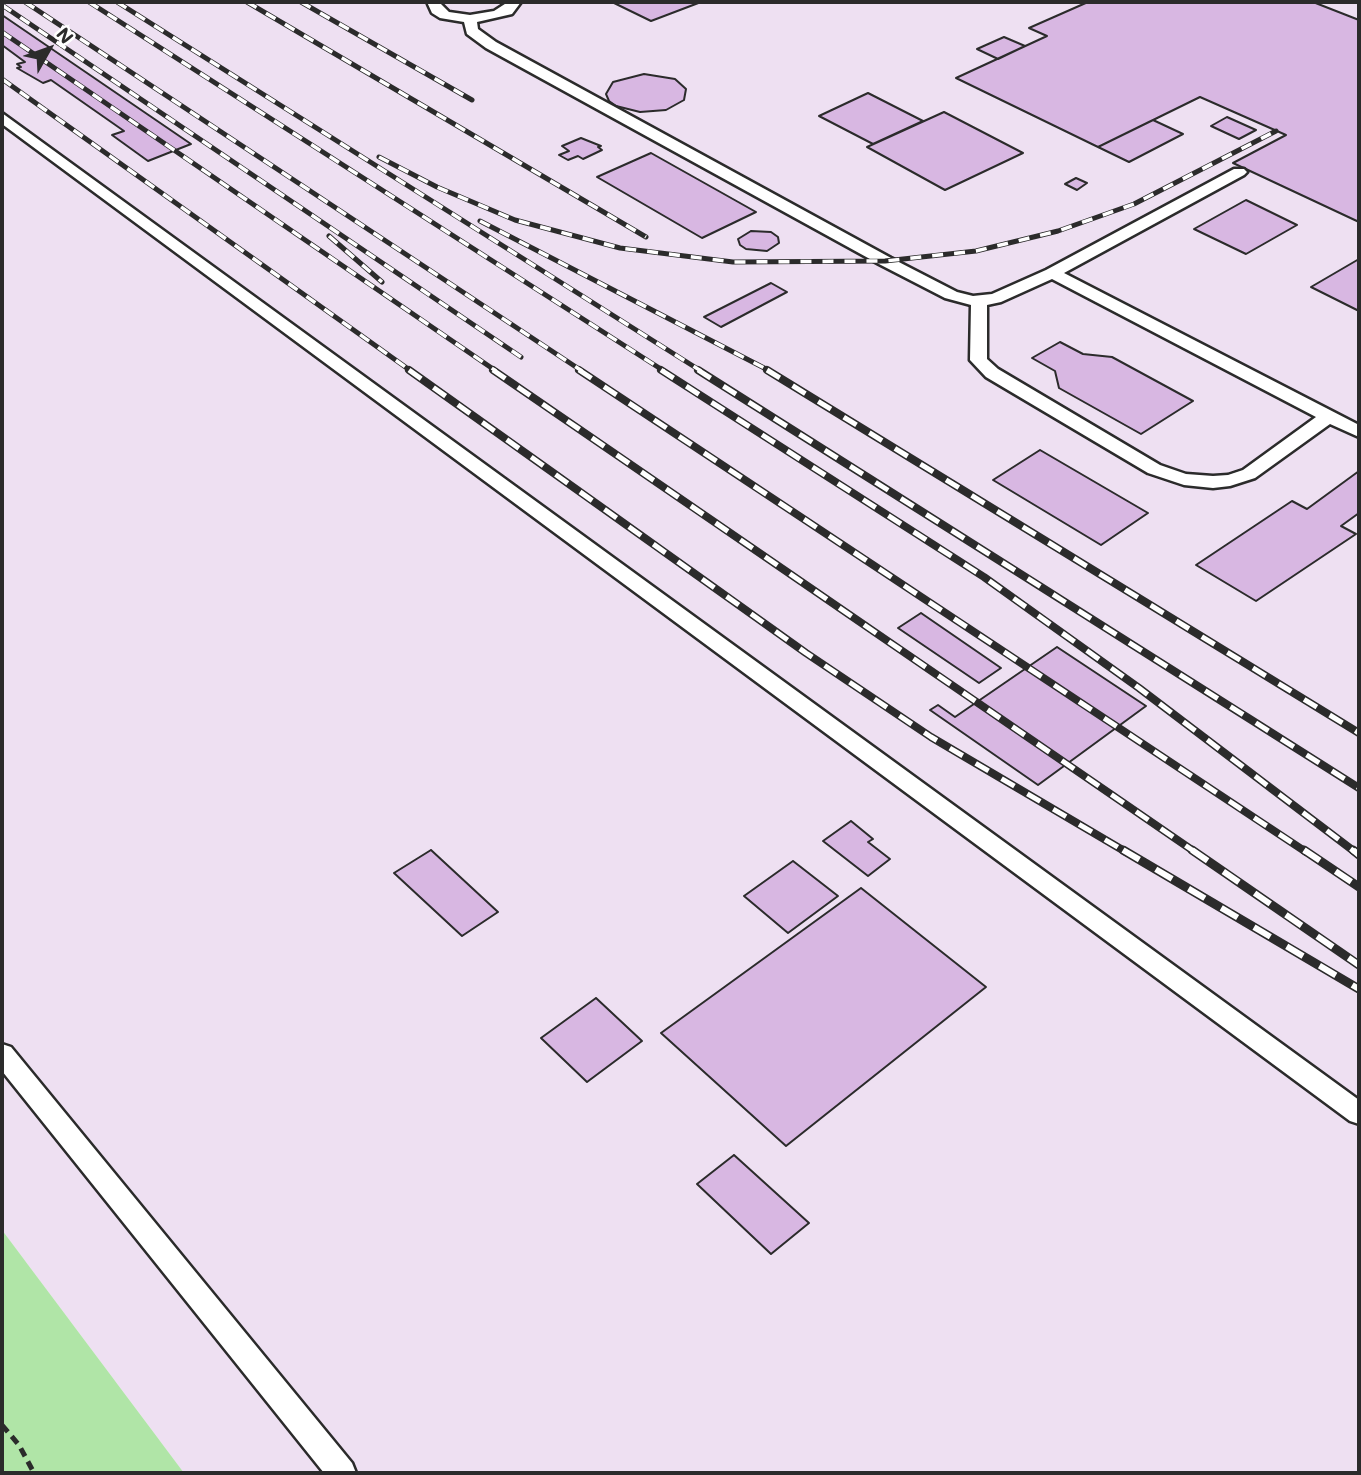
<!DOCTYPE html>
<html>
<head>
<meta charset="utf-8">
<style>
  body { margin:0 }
  #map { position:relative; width:1361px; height:1475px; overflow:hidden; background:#f7f1f9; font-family:Mali,sans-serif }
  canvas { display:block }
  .frame { position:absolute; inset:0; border:4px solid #2b2b2b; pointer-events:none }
  .north { position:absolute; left:14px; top:14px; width:70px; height:70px; -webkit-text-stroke:5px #fff; paint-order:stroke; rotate:50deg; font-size:19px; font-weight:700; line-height:28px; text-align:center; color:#2b2b2b }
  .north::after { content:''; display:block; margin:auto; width:24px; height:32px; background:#2b2b2b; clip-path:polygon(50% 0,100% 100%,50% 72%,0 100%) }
</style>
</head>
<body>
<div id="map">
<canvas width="1361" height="1475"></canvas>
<div class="frame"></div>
<div class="north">N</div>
</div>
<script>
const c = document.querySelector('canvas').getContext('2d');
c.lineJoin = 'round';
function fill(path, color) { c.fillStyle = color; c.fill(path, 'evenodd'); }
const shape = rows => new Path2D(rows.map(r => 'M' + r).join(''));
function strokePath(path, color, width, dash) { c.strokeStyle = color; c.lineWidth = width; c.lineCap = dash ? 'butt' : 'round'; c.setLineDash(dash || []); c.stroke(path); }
fill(shape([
  [2,2,1359,2,1359,1473,184,1473,2,1230]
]), '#eee0f2');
fill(shape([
  [2,1230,184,1473,2,1473]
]), '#b0e5a7');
const building = shape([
  [612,2,701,2,651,21,612,2],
  [1088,2,1313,2,1359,20,1359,222,1233,163,1286,135,1200,97,1098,147,956,78,1047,36,1029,28,1088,2],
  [2,15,191,144,148,161,112,135,124,131,51,80,43,83,17,68,21,67,17,64,25,62,2,45,2,15],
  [1004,37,1025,46,998,59,977,49,1004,37],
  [644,74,675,79,686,89,684,100,666,110,640,112,616,106,609,101,606,94,613,82,644,74],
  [868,93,923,121,873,144,819,116,868,93],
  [944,112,1023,153,945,190,867,147,944,112],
  [1227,117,1256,130,1239,139,1211,126,1227,117],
  [1153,120,1183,134,1129,162,1098,147,1153,120],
  [581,138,601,146,598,147,602,150,583,159,578,156,568,160,559,155,569,151,562,146,581,138],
  [651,153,756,212,702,238,597,177,651,153],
  [1076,178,1087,183,1077,190,1065,184,1076,178],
  [1246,200,1297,225,1246,254,1194,229,1246,200],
  [751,231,771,232,778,237,779,243,767,251,746,249,740,245,738,239,751,231],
  [1359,259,1359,311,1311,287,1359,259],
  [771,283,787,292,721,327,704,317,771,283],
  [1060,342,1083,354,1112,357,1193,401,1141,434,1059,388,1055,371,1032,358,1060,342],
  [1040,450,1148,513,1101,545,993,480,1040,450],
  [1359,471,1359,513,1341,526,1356,534,1256,601,1196,565,1292,501,1307,509,1359,471],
  [921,613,1001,668,979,683,898,628,921,613],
  [1057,647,1146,706,1038,785,930,710,938,705,955,717,1057,647],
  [851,821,873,839,868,842,890,859,868,876,823,841,851,821],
  [431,850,498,912,462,936,394,873,431,850],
  [793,861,838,896,788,933,744,896,793,861],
  [861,888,986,987,786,1146,661,1033,861,888],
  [596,998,642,1041,587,1082,541,1038,596,998],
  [734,1155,809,1223,771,1254,697,1184,734,1155]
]);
fill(building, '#d8b7e2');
strokePath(building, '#2b2b2b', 2);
const service = shape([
  [427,2,439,2,449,12,470,15,494,11,508,2,521,2,512,14,477,22,478,29,496,42,891,258,957,292,973,296,992,294,1046,270,1234,169,1244,169,1247,172,1244,175,1064,273,1359,425,1359,437,1330,424,1255,478,1230,486,1213,488,1184,485,1148,473,986,377,970,360,971,305,945,298,879,264,486,48,467,34,464,22,440,18,432,13,427,2],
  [1052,279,1316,417,1243,470,1228,475,1213,476,1186,474,1160,465,998,369,987,359,987,305,1001,302,1052,279],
  [2,113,1359,1100,1359,1124,1350,1121,2,124,2,113],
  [2,1044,11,1047,352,1463,356,1473,324,1473,2,1071,2,1044]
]);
strokePath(service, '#2b2b2b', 5);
strokePath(shape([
  [2,1425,19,1445,34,1473]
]), '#2b2b2b', 5, [9, 6]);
fill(service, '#fff');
const railFar2 = shape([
  [25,2,582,371],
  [89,2,664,371],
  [117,2,701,371],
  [247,2,646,237],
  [301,2,472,100],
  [2,5,521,357],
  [2,32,496,371],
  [2,79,411,371],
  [379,157,437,187,515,220,620,248,733,262,885,261,976,251,1058,231,1134,204,1276,131],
  [480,221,770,371],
  [329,236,382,282]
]);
const railFar1 = shape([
  [409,370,806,653,931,737,1126,852],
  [493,370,1195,852],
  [579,370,1306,852],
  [661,370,984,577,1139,688,1355,852],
  [698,370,1359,788],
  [767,370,1359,733]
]);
const rail = shape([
  [1123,850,1359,989],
  [1192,850,1359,965],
  [1304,850,1359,887],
  [1353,850,1359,855]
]);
strokePath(railFar2, '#2b2b2b', 5);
strokePath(railFar1, '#2b2b2b', 8);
strokePath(rail, '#2b2b2b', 9);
strokePath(railFar2, '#fff', 3.5, [11]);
strokePath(railFar1, '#fff', 5, [15]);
strokePath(rail, '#fff', 6, [19]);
</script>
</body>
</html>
